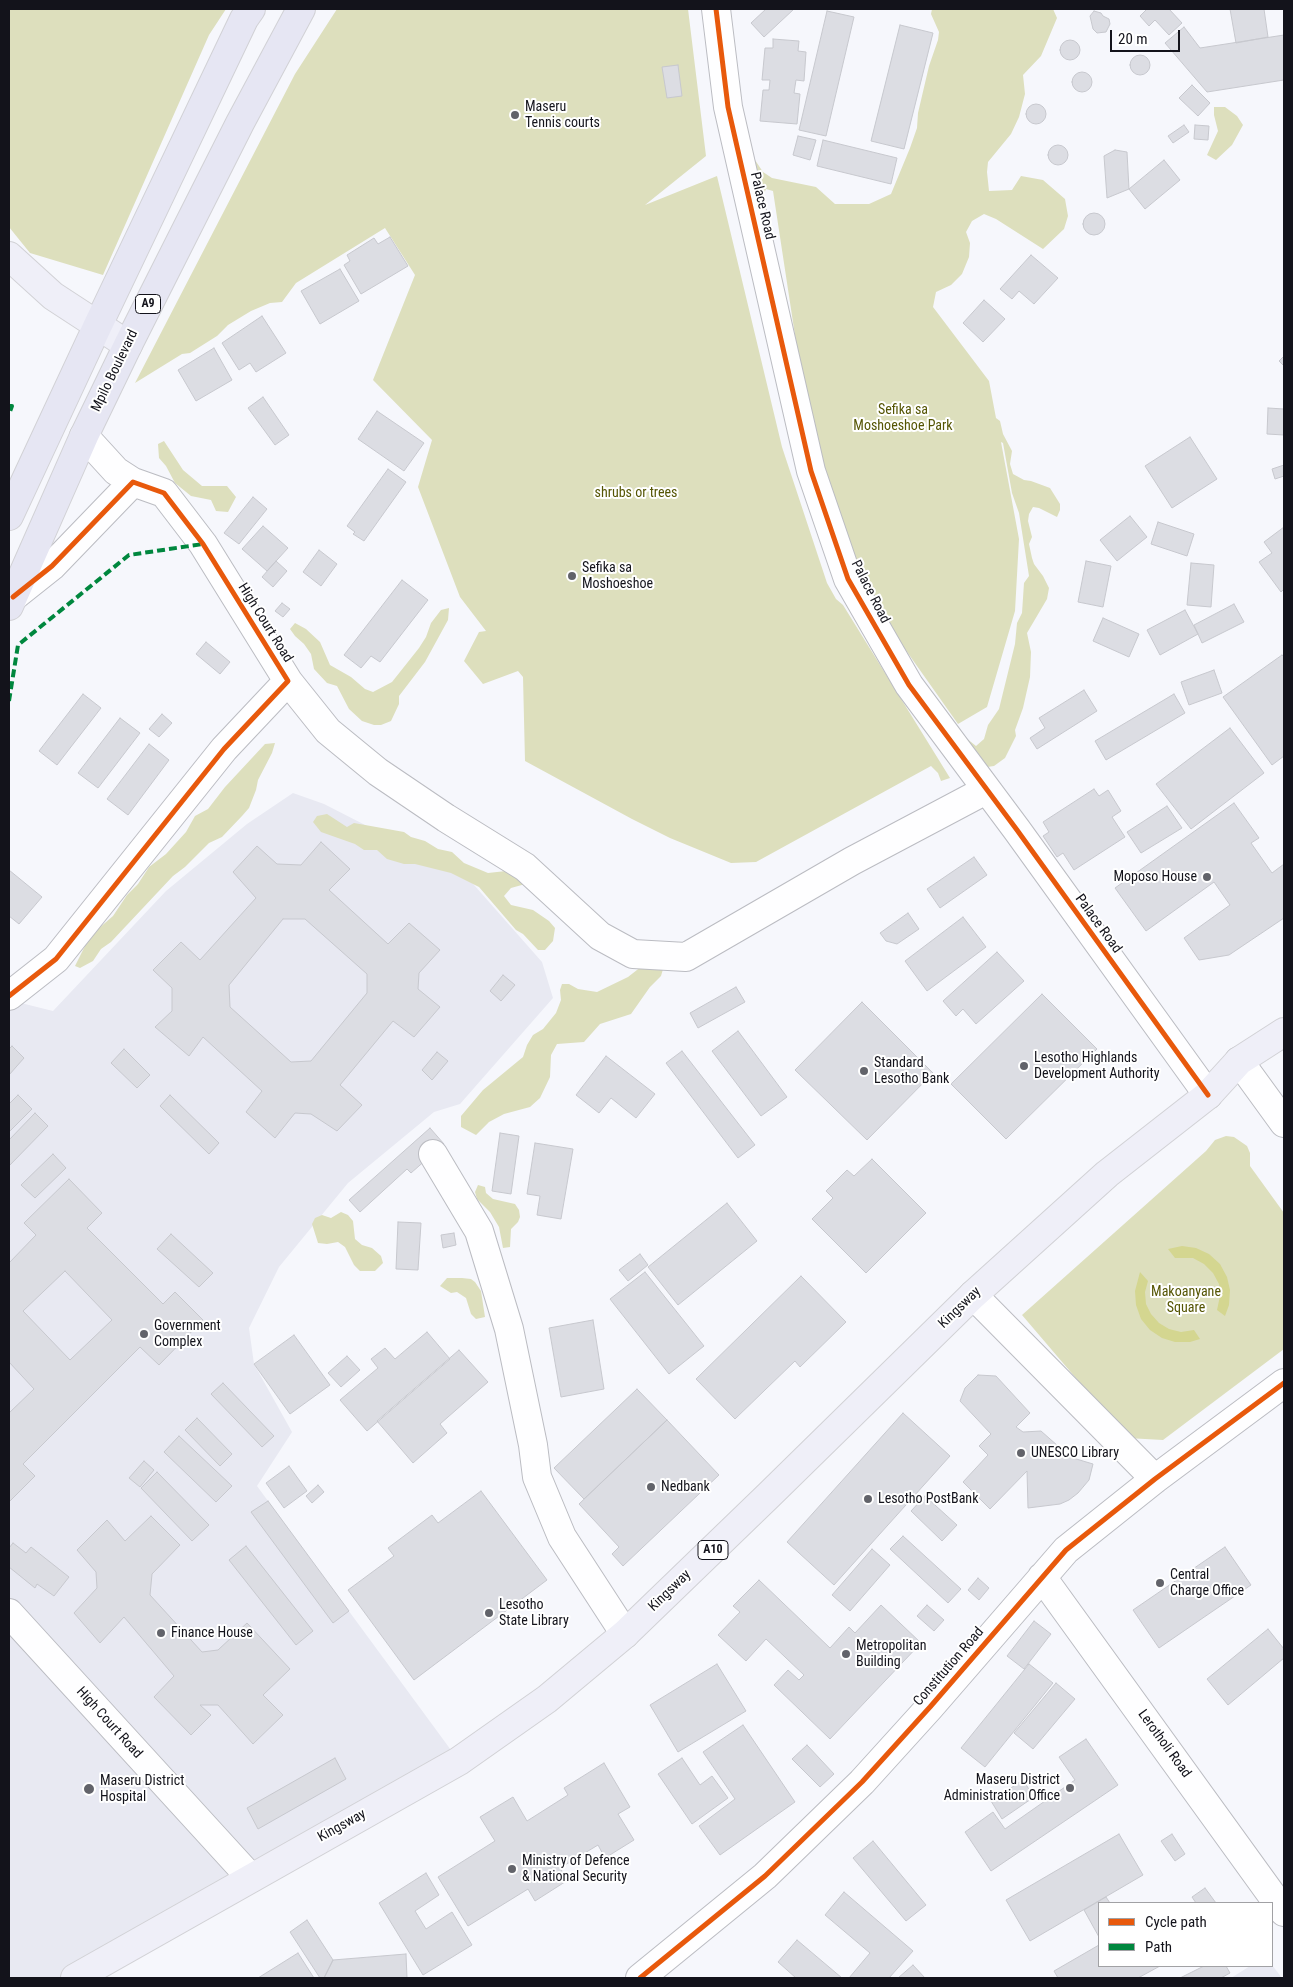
<!DOCTYPE html>
<html>
<head>
<meta charset="utf-8">
<style>
  body { margin:0 }
  #map { position:relative; width:1293px; height:1987px; overflow:hidden; background:#f6f7fc; font-family:"Roboto Condensed",sans-serif }
  canvas { display:block }
  .frame { position:absolute; inset:0; border:10px solid #13131b; pointer-events:none }
  .legend { position:absolute; left:1098px; top:1902px; width:175px; height:65px; box-sizing:border-box; background:#fff; border:1px solid #a1a1a4; margin:0; padding:6px 9px; list-style:none; font-size:15px; color:#13131b }
  .legend li { display:flex; align-items:center; gap:10px; height:25px }
  .legend b { width:25px; border:1px solid #a1a1a4 }
  .scale { position:absolute; left:1110px; top:30px; width:70px; height:22px; box-sizing:border-box; border:2px solid #13131b; border-top:0; padding-left:6px; font-size:15px; line-height:18px; white-space:nowrap; color:#13131b; -webkit-text-stroke:4px #fff; paint-order:stroke }
</style>
</head>
<body>
<div id="map">
<canvas width="1293" height="1987"></canvas>
<div class="frame"></div>
<ul class="legend">
<li><b style="height:6px;background:#e8590c"></b>Cycle path</li>
<li><b style="height:6px;background:#00873e"></b>Path</li>
</ul>
<div class="scale">20 m</div>
</div>
<script>
const c = document.querySelector('canvas').getContext('2d');
c.lineJoin = 'round';
function fill(path, color) { c.fillStyle = color; c.fill(path, 'evenodd'); }
const shape = rows => new Path2D(rows.map(r => 'M' + r).join(''));
function strokePath(path, color, width, dash) { c.strokeStyle = color; c.lineWidth = width; c.lineCap = dash ? 'butt' : 'round'; c.setLineDash(dash || []); c.stroke(path); }
function drawText(font, color, halo, rows, align = 'center') {
  c.font = font + ' "Roboto Condensed",sans-serif'; c.lineWidth = 4; c.setLineDash([]); c.textBaseline = 'middle'; c.strokeStyle = halo; c.fillStyle = color; for (const [text, x, y, turn = 0] of rows) {
    c.save(); c.translate(x, y); c.rotate((+turn || 0) * Math.PI / 180); c.textAlign = isNaN(turn) ? turn : align; if (halo) c.strokeText(text, 0, 0); c.fillText(text, 0, 0); c.restore();
  }
}
fill(shape([
  [293,793,324,804,467,877,542,962,553,998,460,1104,434,1112,348,1183,279,1267,249,1328,254,1364,292,1432,257,1486,459,1761,75,1978,9,1978,9,1000,53,1011,166,891,247,824],
  [1272,1965,1282,1978,1231,1978,1250,1966]
]), '#e8e9f2');
fill(shape([
  [9,9,226,9,209,35,103,275,30,253,9,227],
  [337,9,688,9,706,156,645,205,717,176,782,447,827,583,836,599,843,605,950,778,941,781,938,773,931,766,756,862,731,863,670,838,632,819,525,761,523,677,518,671,483,684,464,661,479,632,486,631,460,597,418,487,432,440,373,380,415,275,385,228,296,283,282,302,270,303,251,311,228,325,217,336,190,353,182,354,135,383,295,74],
  [932,9,1053,9,1057,18,1041,56,1023,75,1025,94,1019,117,1011,134,988,162,987,172,989,191,1012,190,1021,176,1043,180,1065,199,1068,216,1064,229,1043,249,996,219,984,214,972,221,966,232,970,243,969,257,962,274,951,285,936,292,933,307,989,381,996,418,1000,421,1003,434,1012,451,1010,464,1013,474,1024,480,1031,481,1050,488,1060,504,1060,510,1057,517,1039,508,1033,507,1029,514,1028,521,1032,537,1029,544,1032,558,1034,564,1043,576,1049,588,1047,599,1027,633,1031,652,1030,677,1023,708,1015,730,1016,736,1005,758,994,766,987,767,979,762,955,729,976,746,984,739,988,725,999,709,1015,644,1017,623,1022,613,1024,583,1029,576,1019,513,1012,493,1003,443,1001,442,1019,539,1015,611,987,707,958,724,852,574,809,424,751,154,763,172,772,178,816,187,835,204,869,204,891,194,910,148,917,128,918,113,929,66,938,40,939,32,931,14],
  [766,189,773,191,807,414,782,298,783,283,774,253,770,227,764,212,762,198],
  [1214,107,1225,107,1237,116,1243,125,1232,145,1216,160,1207,155,1218,131,1214,115],
  [164,441,183,470,202,486,227,486,236,497,228,512,216,511,211,500,191,496,175,483,166,466,159,458,158,444],
  [449,608,448,620,425,662,399,696,399,704,391,721,381,725,374,725,362,721,349,709,337,686,327,683,314,669,311,654,304,644,295,636,290,629,295,623,306,629,320,642,330,665,351,677,365,689,373,692,392,682,419,648,426,637,431,623,441,610],
  [275,743,272,753,258,780,256,790,249,808,242,816,222,837,209,843,185,867,173,876,111,942,101,949,93,961,80,968,75,966,90,936,113,916,127,895,138,884,149,867,166,854,186,832,195,816,208,809,225,787,265,744],
  [327,814,347,827,354,823,404,832,411,837,425,841,438,849,452,852,464,863,488,873,506,871,536,881,511,888,504,896,511,905,533,910,549,921,555,928,553,941,545,950,538,950,523,934,516,930,479,887,451,873,415,864,404,864,387,859,377,850,364,850,355,844,321,832,313,822,317,816],
  [651,959,666,959,661,976,650,987,631,1014,600,1024,584,1042,557,1044,551,1055,550,1077,540,1098,530,1107,504,1114,489,1122,476,1135,461,1127,461,1116,483,1090,523,1057,527,1045,533,1035,543,1029,556,1013,561,1000,560,990,562,984,569,984,578,989,597,992,628,977],
  [1226,1136,1234,1137,1247,1146,1250,1153,1250,1166,1284,1213,1284,1349,1163,1440,1127,1438,1022,1315,1206,1151,1215,1140],
  [478,1185,485,1187,486,1193,493,1199,515,1204,519,1210,520,1217,518,1222,511,1229,510,1247,503,1248,499,1227,490,1212,477,1199,475,1192],
  [341,1212,348,1215,353,1221,355,1239,362,1245,372,1248,381,1256,383,1263,375,1271,360,1271,354,1265,345,1247,338,1242,327,1244,318,1243,312,1224,315,1218,322,1215,331,1218],
  [447,1278,462,1278,471,1279,475,1282,481,1291,485,1317,476,1319,471,1314,466,1298,457,1292,451,1293,440,1286]
]), '#dddfbd');
fill(shape([
  [1182,1246,1196,1248,1209,1254,1220,1264,1227,1277,1230,1290,1229,1305,1225,1316,1217,1310,1220,1296,1219,1284,1213,1273,1204,1264,1193,1258,1175,1258,1168,1249],
  [1140,1272,1148,1281,1145,1292,1146,1304,1151,1314,1159,1323,1169,1329,1181,1332,1194,1330,1200,1339,1190,1342,1175,1342,1162,1338,1150,1330,1141,1319,1136,1305,1135,1291]
]), '#d4d690');
const building = shape([
  [766,9,794,9,764,37,751,23,766,9],
  [1147,9,1169,9,1182,23,1169,35,1155,20,1149,26,1140,16,1147,9],
  [1230,9,1264,9,1268,37,1236,43,1230,9],
  [827,11,854,17,826,136,799,130,827,11],
  [1094,11,1101,13,1103,16,1109,19,1110,24,1106,32,1097,33,1093,29,1090,16,1094,11],
  [900,25,933,33,904,149,871,141,900,25],
  [1184,27,1200,48,1284,35,1284,80,1207,92,1165,43,1184,27],
  [773,39,799,41,798,51,806,52,804,81,796,80,794,93,800,94,797,124,760,121,763,90,769,90,770,80,762,80,765,48,773,48,773,39],
  '1060 50a10 10 0 1 1 20 0a10 10 0 1 1-20 0Z',
  '1130 65a10 10 0 1 1 20 0a10 10 0 1 1-20 0Z',
  [678,65,682,96,667,98,662,67,678,65],
  '1072 82a10 10 0 1 1 20 0a10 10 0 1 1-20 0Z',
  [1192,85,1210,103,1198,116,1179,98,1192,85],
  '1026 114a10 10 0 1 1 20 0a10 10 0 1 1-20 0Z',
  [1184,125,1189,132,1173,143,1168,136,1184,125],
  [1195,125,1209,126,1208,140,1194,139,1195,125],
  [798,136,816,140,810,160,793,155,798,136],
  [823,140,897,158,891,184,817,166,823,140],
  '1048 155a10 10 0 1 1 20 0a10 10 0 1 1-20 0Z',
  [1115,150,1127,152,1129,189,1107,198,1104,156,1115,150],
  [1164,160,1180,180,1145,209,1129,189,1164,160],
  '1083 224a11 11 0 1 1 22 0a11 11 0 1 1-22 0Z',
  [390,237,408,266,361,294,344,265,350,261,347,255,374,238,378,244,390,237],
  [1031,255,1058,278,1034,304,1019,291,1012,299,1000,289,1031,255],
  [340,269,359,301,320,324,301,291,340,269],
  [984,300,1005,319,983,342,963,323,984,300],
  [262,316,286,353,256,372,250,363,239,370,222,343,262,316],
  [214,348,232,380,196,401,178,370,214,348],
  [1284,356,1284,366,1279,361,1284,356],
  [263,397,289,435,275,445,248,408,263,397],
  [1268,408,1284,409,1284,435,1267,434,1268,408],
  [377,411,424,443,404,471,358,439,377,411],
  [1190,437,1217,479,1172,508,1145,466,1190,437],
  [1284,465,1284,476,1275,479,1272,469,1284,465],
  [388,469,406,482,364,541,353,534,355,532,347,526,388,469],
  [253,497,267,509,239,544,224,533,253,497],
  [1130,516,1147,537,1117,561,1100,540,1130,516],
  [1158,522,1194,534,1187,556,1151,544,1158,522],
  [263,526,288,548,267,571,242,549,263,526],
  [1284,527,1284,589,1281,592,1259,562,1272,553,1264,542,1284,527],
  [319,550,337,564,321,586,303,572,319,550],
  [276,561,287,571,273,587,262,577,276,561],
  [1086,561,1111,566,1103,607,1078,602,1086,561],
  [1191,563,1214,565,1211,607,1187,605,1191,563],
  [402,580,428,600,380,662,371,656,361,668,344,655,402,580],
  [282,603,290,609,283,617,275,611,282,603],
  [1234,604,1244,622,1202,643,1194,625,1234,604],
  [1185,610,1198,634,1160,655,1147,630,1185,610],
  [1103,618,1139,634,1129,657,1093,641,1103,618],
  [206,642,230,662,220,674,196,654,206,642],
  [1282,655,1284,657,1284,756,1272,765,1223,697,1282,655],
  [1214,670,1222,693,1189,705,1181,682,1214,670],
  [1084,690,1097,711,1037,749,1030,738,1045,728,1039,718,1084,690],
  [83,694,101,708,57,765,39,751,83,694],
  [1174,694,1185,713,1106,760,1095,741,1174,694],
  [162,714,172,723,159,737,149,729,162,714],
  [120,718,140,733,98,788,78,773,120,718],
  [1230,728,1264,773,1191,829,1156,784,1230,728],
  [149,744,169,760,128,815,107,799,149,744],
  [1094,789,1099,796,1108,790,1121,811,1112,817,1125,837,1074,870,1063,853,1057,857,1043,836,1049,832,1043,822,1094,789],
  [1234,803,1259,838,1251,843,1272,873,1284,864,1284,918,1229,955,1199,960,1184,938,1230,905,1214,882,1146,931,1115,888,1234,803],
  [1167,806,1182,828,1141,853,1127,832,1167,806],
  [321,842,350,869,329,890,388,944,409,923,440,950,419,973,418,989,440,1007,414,1037,393,1021,340,1085,362,1105,337,1131,311,1114,295,1113,275,1138,246,1112,262,1091,203,1037,189,1056,155,1027,172,1011,172,988,153,970,181,942,200,960,256,898,233,872,257,846,277,864,301,865,321,842],
  [283,919,305,919,367,974,367,993,311,1061,291,1062,230,1007,229,985,283,919],
  [974,857,987,875,940,908,927,889,974,857],
  [9,870,42,897,19,924,9,916,9,870],
  [908,913,919,929,897,944,886,941,880,933,908,913],
  [963,917,986,947,927,991,905,961,963,917],
  [997,952,1024,981,976,1024,963,1009,956,1016,943,1001,997,952],
  [503,975,515,985,501,1001,490,991,503,975],
  [736,987,745,1002,698,1028,690,1013,736,987],
  [1042,994,1097,1049,1006,1139,951,1084,1042,994],
  [862,1002,933,1073,867,1140,795,1070,862,1002],
  [738,1031,787,1097,761,1116,712,1051,738,1031],
  [12,1046,24,1058,9,1075,9,1049,12,1046],
  [124,1049,150,1075,137,1088,111,1063,124,1049],
  [682,1051,755,1145,738,1158,666,1063,682,1051],
  [437,1052,448,1061,432,1080,422,1070,437,1052],
  [606,1056,655,1094,636,1118,611,1098,599,1113,576,1095,606,1056],
  [18,1095,32,1109,9,1132,9,1104,18,1095],
  [170,1095,219,1143,209,1154,160,1106,170,1095],
  [35,1113,48,1126,9,1166,9,1140,35,1113],
  [430,1128,444,1144,411,1173,407,1169,360,1212,349,1200,430,1128],
  [500,1133,519,1136,511,1194,492,1191,500,1133],
  [535,1143,573,1149,561,1219,537,1215,540,1196,527,1194,535,1143],
  [53,1154,66,1168,35,1198,21,1185,53,1154],
  [872,1159,926,1213,866,1273,812,1219,833,1198,826,1191,847,1170,854,1176,872,1159],
  [69,1179,102,1213,87,1228,163,1304,175,1292,203,1320,159,1365,140,1347,23,1464,35,1476,9,1502,9,1413,34,1389,9,1362,9,1263,36,1235,24,1223,69,1179],
  [65,1271,112,1320,70,1360,23,1311,65,1271],
  [727,1203,757,1241,678,1305,648,1267,727,1203],
  [398,1222,421,1223,418,1270,396,1269,398,1222],
  [454,1233,456,1245,443,1248,441,1235,454,1233],
  [171,1234,213,1273,199,1287,157,1249,171,1234],
  [640,1254,648,1265,628,1281,619,1270,640,1254],
  [645,1272,704,1346,669,1374,610,1299,645,1272],
  [801,1276,846,1322,800,1367,795,1361,735,1419,696,1379,801,1276],
  [593,1320,604,1389,561,1397,549,1328,593,1320],
  [427,1332,450,1359,367,1431,340,1400,378,1368,371,1359,385,1348,395,1359,427,1332],
  [294,1335,330,1385,290,1414,254,1364,294,1335],
  [459,1350,488,1382,440,1424,447,1433,413,1463,377,1421,459,1350],
  [347,1356,360,1370,341,1387,328,1373,347,1356],
  [978,1375,996,1376,1030,1413,1016,1427,1023,1432,1041,1431,1058,1446,1053,1452,1093,1464,1089,1480,1078,1493,1069,1500,1060,1504,1028,1508,1027,1471,990,1509,963,1482,988,1455,979,1446,991,1434,960,1401,965,1388,978,1375],
  [223,1383,274,1436,262,1447,211,1394,223,1383],
  [637,1389,667,1420,584,1499,554,1468,637,1389],
  [903,1413,950,1456,834,1585,787,1542,903,1413],
  [197,1418,232,1454,220,1466,185,1430,197,1418],
  [667,1420,719,1475,623,1566,612,1554,619,1547,579,1504,667,1420],
  [179,1436,232,1486,216,1502,164,1452,179,1436],
  [144,1461,154,1470,140,1487,129,1478,144,1461],
  [289,1466,307,1491,284,1508,266,1483,289,1466],
  [157,1472,209,1525,192,1541,141,1488,157,1472],
  [318,1485,324,1492,312,1503,306,1496,318,1485],
  [481,1491,547,1580,414,1680,348,1590,394,1556,388,1548,432,1515,438,1523,481,1491],
  [925,1496,957,1525,942,1541,911,1511,925,1496],
  [268,1501,349,1611,333,1623,251,1512,268,1501],
  [151,1516,180,1545,152,1574,150,1595,202,1652,218,1650,247,1623,290,1669,263,1695,283,1715,253,1744,218,1705,200,1705,211,1715,191,1735,154,1697,174,1676,124,1617,100,1643,74,1613,97,1588,96,1572,77,1550,107,1520,125,1541,151,1516],
  [903,1536,961,1589,948,1603,890,1549,903,1536],
  [13,1543,26,1553,31,1547,69,1577,54,1596,37,1584,35,1588,9,1567,9,1548,13,1543],
  [246,1546,313,1631,296,1645,229,1560,246,1546],
  [1225,1547,1251,1585,1159,1648,1133,1610,1225,1547],
  [872,1549,890,1565,850,1611,832,1595,872,1549],
  [978,1578,989,1588,979,1600,968,1590,978,1578],
  [759,1580,830,1648,849,1627,855,1633,881,1605,921,1643,830,1739,774,1685,788,1670,799,1680,804,1675,766,1639,746,1661,718,1635,740,1612,733,1606,759,1580],
  [927,1605,944,1620,934,1631,917,1616,927,1605],
  [1034,1621,1051,1634,1024,1669,1007,1656,1034,1621],
  [1268,1629,1284,1649,1284,1658,1228,1705,1207,1679,1268,1629],
  [717,1664,746,1711,678,1752,650,1705,717,1664],
  [1029,1664,1053,1683,985,1767,961,1748,1029,1664],
  [1056,1683,1075,1699,1033,1749,1014,1733,1056,1683],
  [743,1725,795,1802,720,1855,699,1826,735,1799,703,1752,743,1725],
  [1086,1739,1118,1785,991,1871,965,1832,993,1812,1005,1829,1075,1780,1059,1757,1086,1739],
  [807,1745,834,1774,820,1787,792,1759,807,1745],
  [335,1758,346,1779,258,1829,247,1808,335,1758],
  [682,1758,700,1785,712,1776,728,1798,692,1824,658,1774,682,1758],
  [604,1763,630,1807,618,1814,634,1840,605,1858,598,1845,560,1868,568,1880,535,1901,528,1889,468,1926,438,1877,495,1841,480,1817,513,1797,527,1821,568,1795,564,1788,604,1763],
  [1023,1780,1034,1797,1002,1819,991,1801,1023,1780],
  [1119,1834,1143,1875,1030,1941,1006,1900,1119,1834],
  [1172,1834,1185,1854,1175,1861,1161,1841,1172,1834],
  [873,1841,926,1905,906,1921,853,1858,873,1841],
  [426,1873,439,1895,415,1911,426,1929,452,1912,472,1945,423,1975,379,1903,426,1873],
  [1205,1888,1216,1903,1196,1903,1192,1897,1205,1888],
  [844,1892,913,1951,889,1978,849,1978,870,1953,825,1915,844,1892],
  [1106,1897,1110,1903,1099,1903,1099,1937,1084,1910,1106,1897],
  [307,1920,333,1960,324,1978,320,1978,290,1932,307,1920],
  [797,1940,842,1978,796,1978,778,1962,797,1940],
  [1099,1945,1099,1966,1160,1966,1138,1978,1058,1978,1054,1971,1099,1945],
  [298,1953,314,1978,258,1978,298,1953],
  [406,1954,407,1978,324,1978,333,1960,406,1954],
  [913,1965,925,1978,898,1978,913,1965],
  [1204,1966,1226,1966,1230,1973,1221,1978,1180,1978,1204,1966]
]);
fill(building, '#dcdde3');
strokePath(building, '#c7c8ce', 1);
const minor = shape([
  [716,9,728,107,811,471,848,579,909,685,1017,830,1208,1095],
  [84,436,116,471,133,482],
  [288,681,328,731,378,772,446,818,525,867,600,936,633,954,686,957,852,861,986,790],
  [9,996,56,959,224,749,288,681,203,544,164,493,133,482,52,566,13,597],
  [1239,1061,1284,1123],
  [433,1154,479,1231,509,1329,533,1445,537,1477,562,1537,625,1634],
  [973,1295,1155,1479],
  [1042,1577,1284,1912],
  [9,1613,251,1878],
  [640,1978,765,1876,862,1782,930,1707,1066,1550,1155,1479,1284,1383]
]);
const major = shape([
  [9,256,53,296,128,345],
  [75,1978,459,1761,547,1699,625,1634,769,1495,973,1295,1107,1174,1208,1095,1239,1061,1284,1032]
]);
const highway = shape([
  [9,516,98,325,244,19,251,9],
  [9,606,84,436,128,345,240,123,301,9]
]);
strokePath(minor, '#bbbcc2', 30);
strokePath(major, '#d1d1d5', 30);
strokePath(highway, '#d1d1d5', 30);
strokePath(minor, '#fefeff', 28);
strokePath(major, '#efeff8', 28);
strokePath(highway, '#e6e6f3', 28);
strokePath(shape([
  [9,406,12,406,9,414],
  [9,701,18,645,129,555,203,544]
]), '#00873e', 4, [8, 4]);
strokePath(shape([
  [716,9,728,107,811,471,848,579,909,685,1017,830,1208,1095],
  [9,996,56,959,224,749,288,681,203,544,164,493,133,482,52,566,13,597],
  [640,1978,765,1876,862,1782,930,1707,1066,1550,1155,1479,1284,1383]
]), '#e8590c', 5);
for (const [x, y, r, color] of [
  [515,115,5,"#62636a"],
  [572,576,5,"#62636a"],
  [1207,877,5,"#62636a"],
  [1024,1066,5,"#62636a"],
  [864,1071,5,"#62636a"],
  [144,1334,5,"#62636a"],
  [1021,1453,5,"#62636a"],
  [651,1487,5,"#62636a"],
  [868,1499,5,"#62636a"],
  [1160,1583,5,"#62636a"],
  [489,1613,5,"#62636a"],
  [161,1633,5,"#62636a"],
  [846,1654,5,"#62636a"],
  [1070,1788,5,"#62636a"],
  [89,1789,6,"#62636a"],
  [512,1869,5,"#62636a"]
]) { const dot = new Path2D(); dot.arc(x, y, r, 0, 2 * Math.PI); c.fillStyle = color; c.fill(dot); strokePath(dot, '#fff', 2); }
for (const [x, y, w] of [
  [148,304,25],
  [713,1550,30]
]) { const box = new Path2D(); box.roundRect(x - w / 2, y - 9.5, w, 19, 4); c.fillStyle = '#fff'; c.fill(box); strokePath(box, '#13131b', 1); }
drawText('bold 12px', '#13131b', null, [
  ["A9",148,304],
  ["A10",713,1550]
]);
drawText('14px', '#13131b', '#fff', [
  ["Maseru",525,107],
  ["Tennis courts",525,123],
  ["Sefika sa",582,568],
  ["Moshoeshoe",582,584],
  ["Moposo House",1197,877,"right"],
  ["Lesotho Highlands",1034,1058],
  ["Development Authority",1034,1074],
  ["Standard",874,1063],
  ["Lesotho Bank",874,1079],
  ["Government",154,1326],
  ["Complex",154,1342],
  ["UNESCO Library",1031,1453],
  ["Nedbank",661,1487],
  ["Lesotho PostBank",878,1499],
  ["Central",1170,1575],
  ["Charge Office",1170,1591],
  ["Lesotho",499,1605],
  ["State Library",499,1621],
  ["Finance House",171,1633],
  ["Metropolitan",856,1646],
  ["Building",856,1662],
  ["Maseru District",1060,1780,"right"],
  ["Administration Office",1060,1796,"right"],
  ["Maseru District",100,1781],
  ["Hospital",100,1797],
  ["Ministry of Defence",522,1861],
  ["& National Security",522,1877]
], 'left');
drawText('14px', '#13131b', '#fff', [
  ["Palace Road",762,206,77],
  ["Mpilo Boulevard",115,371,-64],
  ["Palace Road",870,592,63],
  ["High Court Road",265,623,58],
  ["Palace Road",1098,924,54],
  ["Kingsway",960,1308,-44],
  ["Kingsway",670,1591,-44],
  ["Constitution Road",949,1667,-49],
  ["High Court Road",109,1723,48],
  ["Lerotholi Road",1164,1744,54],
  ["Kingsway",342,1826,-29]
]);
drawText('14px', '#555504', '#fff', [
  ["Sefika sa",903,410],
  ["Moshoeshoe Park",903,426],
  ["shrubs or trees",636,493],
  ["Makoanyane",1186,1292],
  ["Square",1186,1308]
]);
</script>
</body>
</html>
